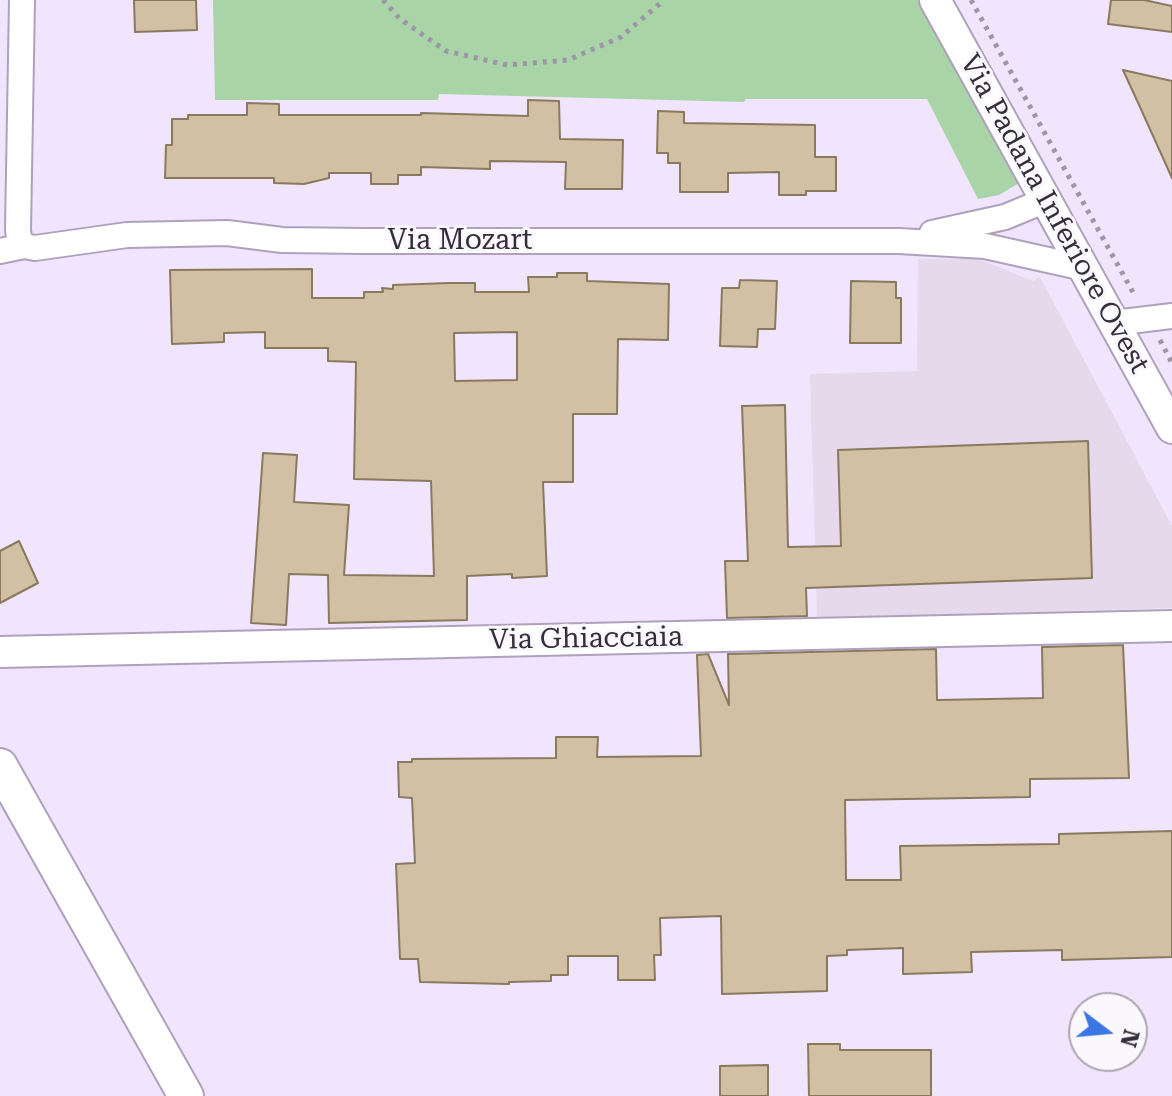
<!DOCTYPE html>
<html>
<head>
<meta charset="utf-8">
<style>
  body { margin:0 }
  #map { position:relative; width:1172px; height:1096px; overflow:hidden; background:#f1e5fd; font-family:"Roboto Serif",serif }
  canvas { display:block }
  .north { position:absolute; left:1068px; top:992px; width:80px; height:80px; box-sizing:border-box; background:#faf7fd; border:2px solid #aaa7af; border-radius:50%; rotate:106deg; font-size:22px; font-weight:700; line-height:32px; text-align:center; color:#332e39 }
  .north::after { content:''; display:block; margin:auto; width:28px; height:36px; background:#3c75e4; clip-path:polygon(50% 0,100% 100%,50% 72%,0 100%) }
</style>
</head>
<body>
<div id="map">
<canvas width="1172" height="1096"></canvas>
<div class="north">N</div>
</div>
<script>
const c = document.querySelector('canvas').getContext('2d');
c.lineJoin = 'round';
function fill(path, color) { c.fillStyle = color; c.fill(path, 'evenodd'); }
const shape = rows => new Path2D(rows.map(r => 'M' + r).join(''));
function strokePath(path, color, width, dash) { c.strokeStyle = color; c.lineWidth = width; c.lineCap = dash ? 'butt' : 'round'; c.setLineDash(dash || []); c.stroke(path); }
function drawText(font, color, halo, rows, align = 'center') {
  c.font = font + ' "Roboto Serif",serif'; c.lineWidth = 6; c.setLineDash([]); c.textBaseline = 'middle'; c.strokeStyle = halo; c.fillStyle = color; for (const [text, x, y, turn = 0] of rows) {
    c.save(); c.translate(x, y); c.rotate((+turn || 0) * Math.PI / 180); c.textAlign = isNaN(turn) ? turn : align; if (halo) c.strokeText(text, 0, 0); c.fillText(text, 0, 0); c.restore();
  }
}
fill(shape([
  [918,259,978,259,1033,281,1040,277,1172,526,1172,608,817,618,810,374,917,371]
]), '#e5d9eb');
fill(shape([
  [213,0,920,0,1019,183,999,195,978,199,927,99,746,99,744,102,439,94,438,100,215,100]
]), '#a9d4a7');
const building = shape([
  [134,0,196,0,197,30,135,32,134,0],
  [1111,0,1144,0,1172,6,1172,32,1108,24,1111,0],
  [1123,70,1172,81,1172,178,1140,107,1123,70],
  [528,100,559,101,560,139,623,140,622,189,565,189,566,162,490,161,490,169,421,167,421,175,398,175,398,184,371,184,371,173,329,173,329,178,304,184,274,183,274,178,165,178,166,145,172,145,172,119,188,119,188,115,247,115,247,103,279,104,279,115,421,115,421,113,528,116,528,100],
  [658,111,684,112,684,123,815,125,815,157,836,157,836,191,806,191,806,195,779,195,779,172,728,173,728,192,680,192,680,163,668,163,668,153,657,153,658,111],
  [312,269,312,298,364,298,364,292,383,292,382,288,393,289,393,285,449,283,475,283,475,292,529,292,528,277,557,277,557,273,587,273,587,281,669,284,668,340,618,339,617,414,573,414,573,482,543,482,547,576,512,578,512,574,467,576,467,620,329,623,328,575,289,574,286,625,251,623,263,453,297,455,294,502,349,505,344,575,434,576,431,481,354,479,356,362,328,361,328,348,265,348,265,332,224,333,224,342,172,344,170,270,312,269],
  [517,332,517,380,455,381,454,333,517,332],
  [740,280,777,281,775,329,758,329,757,347,720,346,722,288,739,288,740,280],
  [851,281,896,282,896,298,901,298,901,343,850,343,851,281],
  [785,405,788,547,841,546,838,450,1088,441,1092,578,806,588,807,616,727,618,725,561,748,561,742,406,785,405],
  [19,541,38,583,0,603,0,551,19,541],
  [1123,645,1129,778,1030,779,1030,797,845,800,846,880,901,880,900,846,1059,844,1059,834,1172,831,1172,957,1062,960,1062,950,971,952,972,972,903,974,903,948,847,950,847,955,827,956,827,991,722,994,721,916,660,918,661,955,654,955,655,980,618,980,618,956,568,956,568,975,551,975,551,981,509,982,509,984,420,982,418,959,400,959,396,864,415,863,412,798,399,797,398,762,412,762,412,759,556,758,556,737,598,737,597,757,701,756,697,655,708,654,729,705,728,654,936,649,937,700,1043,698,1042,647,1123,645],
  [808,1044,840,1044,840,1050,931,1050,931,1096,809,1096,808,1044],
  [768,1065,768,1096,720,1096,720,1066,768,1065]
]);
fill(building, '#d1c0a4');
strokePath(building, '#89795f', 2);
const minor = shape([
  [22,0,18,230,19,238,24,246],
  [932,233,1005,217,1046,200],
  [0,251,24,246,35,248,127,235,227,233,282,240,363,241,899,241,985,246,1084,268],
  [1114,323,1172,316]
]);
const tertiary = shape([
  [935,0,1172,428],
  [0,652,1172,626]
]);
const secondary = shape([
  [0,766,186,1096]
]);
strokePath(minor, '#afa1bc', 28);
strokePath(tertiary, '#afa1bc', 34);
strokePath(secondary, '#afa1bc', 38);
strokePath(shape([
  [383,0,399,18,446,51,507,65,568,60,621,37,664,0],
  [971,0,1135,296],
  [1160,340,1172,363]
]), '#9e95a7', 5, [4, 6]);
strokePath(minor, '#fff', 24);
strokePath(tertiary, '#fff', 30);
strokePath(secondary, '#fff', 34);
drawText('28px', '#332e39', '#faf7fd', [
  ["Via Padana Inferiore Ovest",1054,214,61],
  ["Via Mozart",460,241],
  ["Via Ghiacciaia",586,639,-1]
]);
</script>
</body>
</html>
